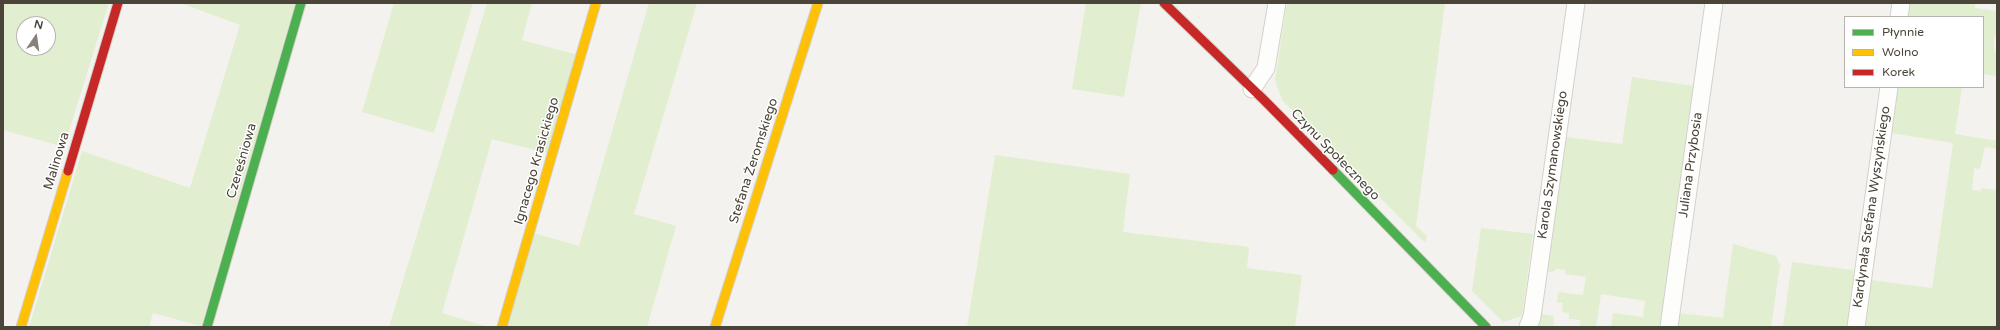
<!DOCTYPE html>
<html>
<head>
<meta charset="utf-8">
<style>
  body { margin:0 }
  #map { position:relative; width:2000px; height:330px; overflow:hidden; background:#f4f2ee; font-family:"Varela Round",sans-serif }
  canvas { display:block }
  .frame { position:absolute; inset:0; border:4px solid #4b4439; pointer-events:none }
  .legend { position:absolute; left:1844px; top:16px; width:140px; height:72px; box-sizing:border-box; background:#fff; border:1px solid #b7b4b0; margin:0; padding:5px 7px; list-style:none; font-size:12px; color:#4b4439 }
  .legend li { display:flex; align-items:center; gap:8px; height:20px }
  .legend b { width:20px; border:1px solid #b7b4b0 }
  .north { position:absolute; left:16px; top:16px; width:40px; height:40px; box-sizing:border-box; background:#fff; border:1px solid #b7b4b0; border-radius:50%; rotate:13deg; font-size:11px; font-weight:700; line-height:16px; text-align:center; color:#4b4439 }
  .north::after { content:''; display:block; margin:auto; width:14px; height:18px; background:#868178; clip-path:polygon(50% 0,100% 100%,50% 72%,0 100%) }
</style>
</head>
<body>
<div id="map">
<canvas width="2000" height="330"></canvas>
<div class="frame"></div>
<ul class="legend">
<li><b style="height:5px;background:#4caf50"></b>Płynnie</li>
<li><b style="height:5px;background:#ffc107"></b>Wolno</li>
<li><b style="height:5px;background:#c62828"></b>Korek</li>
</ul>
<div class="north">N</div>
</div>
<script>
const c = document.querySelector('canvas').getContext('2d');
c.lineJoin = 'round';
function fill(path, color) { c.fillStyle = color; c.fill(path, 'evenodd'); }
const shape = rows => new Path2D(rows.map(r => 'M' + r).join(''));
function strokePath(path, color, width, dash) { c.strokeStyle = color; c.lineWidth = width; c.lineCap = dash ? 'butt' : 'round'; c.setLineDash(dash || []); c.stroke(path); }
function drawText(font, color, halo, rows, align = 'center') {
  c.font = font + ' "Varela Round",sans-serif'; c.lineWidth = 3; c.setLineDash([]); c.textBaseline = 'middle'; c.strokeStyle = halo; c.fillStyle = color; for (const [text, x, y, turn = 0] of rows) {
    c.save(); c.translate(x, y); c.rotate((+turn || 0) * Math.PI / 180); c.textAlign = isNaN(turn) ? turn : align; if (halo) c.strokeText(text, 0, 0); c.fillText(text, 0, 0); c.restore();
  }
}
fill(shape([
  [3,3,109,3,64,147,3,130],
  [24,24,48,24,48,48,24,48],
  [181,3,295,3,201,326,153,313,149,327,29,327,82,151,190,188,240,25],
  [394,3,473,3,434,133,362,112],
  [487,3,532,3,522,40,578,55,547,153,492,139,442,313,488,327,389,327],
  [649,3,697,3,634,214,676,226,647,327,507,327,534,233,579,246],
  [1086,3,1141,3,1124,97,1072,89],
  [1287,3,1445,3,1416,226,1427,236,1425,243,1282,100,1275,80],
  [1909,3,1975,3,1975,8,1997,11,1997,31,1994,39,1994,49,1997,54,1997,76,1983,74,1983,17,1907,17],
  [1632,77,1694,86,1660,327,1611,327,1613,313,1643,317,1645,301,1601,294,1596,327,1580,327,1580,320,1569,319,1569,313,1562,312,1563,303,1557,302,1558,292,1583,295,1586,277,1565,274,1565,270,1557,269,1552,272,1547,271,1566,137,1622,144],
  [1898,87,1962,87,1955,134,1997,141,1997,149,1985,147,1980,169,1974,168,1972,190,1981,191,1981,188,1997,190,1997,327,1864,327,1871,280,1932,288,1953,143,1891,133],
  [995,155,1130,174,1123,232,1249,247,1247,268,1302,275,1295,327,967,327],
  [1481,228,1533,234,1522,316,1503,322,1472,291],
  [1733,244,1776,256,1780,265,1771,327,1676,327,1678,313,1723,318],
  [1792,262,1853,270,1854,292,1851,327,1783,327],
  [1541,314,1554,316,1553,327,1539,327]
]), '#e1eecf');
const street = shape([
  [1899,17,1901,3],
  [1252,89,1266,68,1277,3],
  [1528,327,1532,317,1576,3],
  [1669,327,1714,3],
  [1856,327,1889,87]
]);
const fast = shape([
  [1333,170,1486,327],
  [207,327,301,3]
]);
const slow = shape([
  [21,327,68,171],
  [502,327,596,3],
  [715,327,818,3]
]);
const jam = shape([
  [1164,3,1264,100,1333,170],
  [68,171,118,3]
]);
strokePath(street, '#d2d0cb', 19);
strokePath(fast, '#d3cfc5', 11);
strokePath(slow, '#d3cfc5', 11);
strokePath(jam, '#d3cfc5', 11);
strokePath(street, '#fdfdfc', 17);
strokePath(fast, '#4caf50', 9);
strokePath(slow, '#ffc107', 9);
strokePath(jam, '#c62828', 9);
drawText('13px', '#4b4439', '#fff', [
  ["Czynu Społecznego",1335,155,46],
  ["Malinowa",57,161,-73],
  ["Czereśniowa",242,161,-74],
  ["Ignacego Krasickiego",537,161,-74],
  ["Stefana Żeromskiego",754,161,-72],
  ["Karola Szymanowskiego",1553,165,-82],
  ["Juliana Przybosia",1691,165,-82],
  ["Kardynała Stefana Wyszyńskiego",1872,207,-82]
]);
</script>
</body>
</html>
